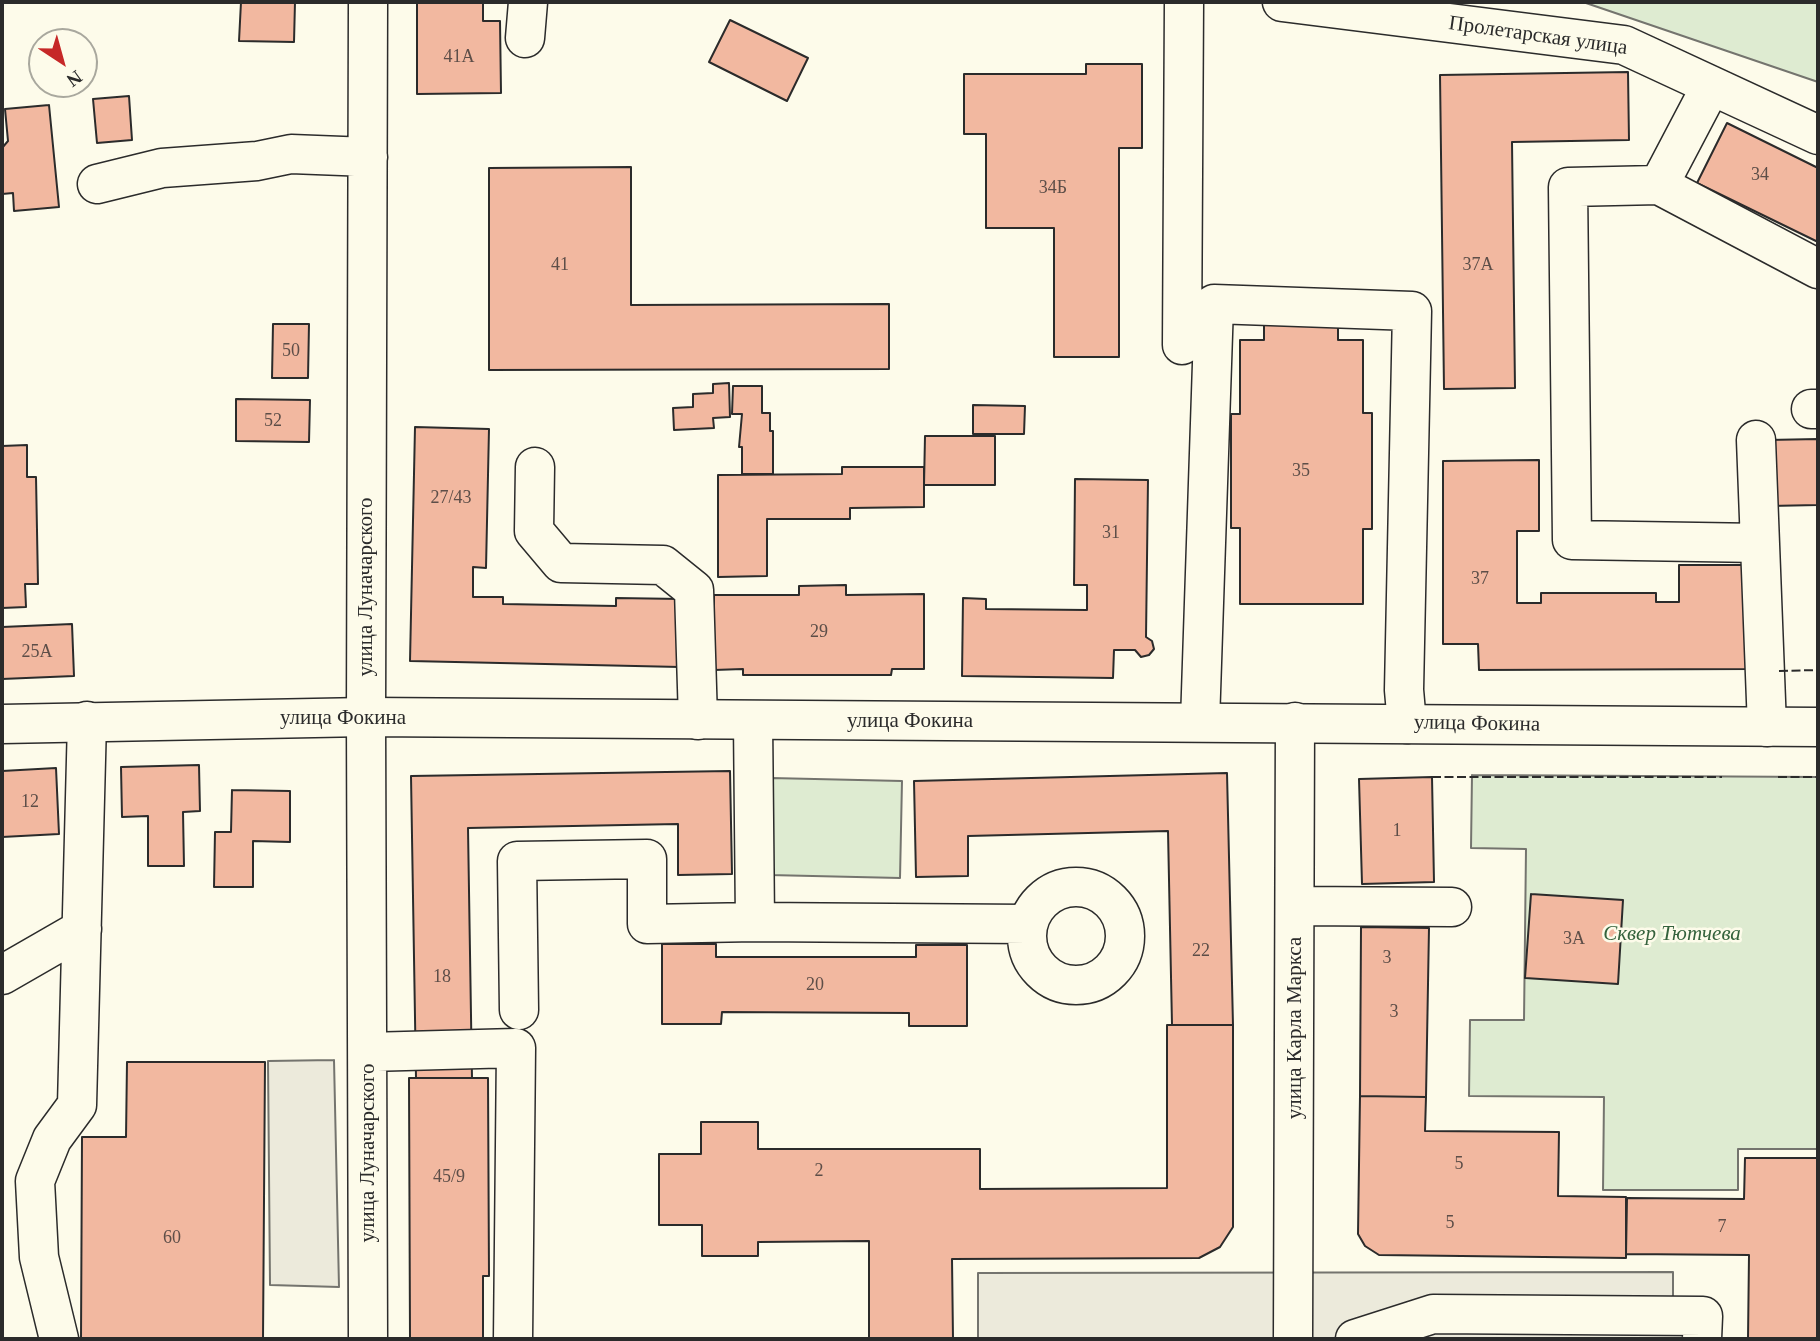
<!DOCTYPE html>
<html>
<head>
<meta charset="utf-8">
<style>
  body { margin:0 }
  #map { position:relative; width:1820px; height:1341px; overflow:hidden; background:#fdfbea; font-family:"Times New Roman",serif }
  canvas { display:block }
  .frame { position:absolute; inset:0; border:4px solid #2b2b2b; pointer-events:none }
  .north { position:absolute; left:28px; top:28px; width:70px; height:70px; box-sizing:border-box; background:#fdfbea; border:2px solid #a9a89e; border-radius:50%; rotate:144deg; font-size:19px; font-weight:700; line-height:28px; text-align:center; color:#2b2b2b }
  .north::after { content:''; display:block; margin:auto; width:24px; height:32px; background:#c62828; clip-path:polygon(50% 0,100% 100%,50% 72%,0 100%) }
</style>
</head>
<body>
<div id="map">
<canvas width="1820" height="1341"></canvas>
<div class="frame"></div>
<div class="north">N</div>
</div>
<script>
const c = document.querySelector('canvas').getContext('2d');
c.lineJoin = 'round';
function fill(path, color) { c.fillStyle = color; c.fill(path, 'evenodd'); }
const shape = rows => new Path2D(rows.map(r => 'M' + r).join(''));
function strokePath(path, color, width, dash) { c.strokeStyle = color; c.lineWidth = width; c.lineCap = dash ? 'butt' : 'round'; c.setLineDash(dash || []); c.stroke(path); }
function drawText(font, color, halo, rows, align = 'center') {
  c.font = font + ' "Times New Roman",serif'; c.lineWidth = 5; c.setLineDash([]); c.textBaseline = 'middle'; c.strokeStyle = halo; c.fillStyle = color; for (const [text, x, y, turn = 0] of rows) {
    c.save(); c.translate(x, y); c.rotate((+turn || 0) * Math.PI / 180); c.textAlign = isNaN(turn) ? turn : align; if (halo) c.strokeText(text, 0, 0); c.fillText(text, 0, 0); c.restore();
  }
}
const green = shape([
  [1583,2,1818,2,1818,82,1583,2],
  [1472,775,1818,777,1818,1149,1738,1149,1738,1190,1603,1190,1604,1097,1469,1096,1470,1020,1524,1020,1526,849,1471,848,1472,775],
  [771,778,902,781,900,878,769,875,771,778]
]);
fill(green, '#deebd1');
strokePath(green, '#74746e', 2);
const parking = shape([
  [334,1060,339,1287,270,1285,268,1061,334,1060],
  [1673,1272,1673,1316,1711,1339,978,1339,978,1273,1673,1272]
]);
fill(parking, '#eceadb');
strokePath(parking, '#74746e', 2);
const building = shape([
  [241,2,295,2,294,42,239,41,241,2],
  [417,2,483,2,483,21,500,21,501,93,417,94,417,2],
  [730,20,808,58,787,101,709,62,730,20],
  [1086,64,1142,64,1142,148,1119,148,1119,357,1054,357,1054,228,986,228,986,134,964,134,964,74,1086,74,1086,64],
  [1628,72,1629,140,1512,142,1515,388,1444,389,1440,75,1628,72],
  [129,96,132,140,97,143,93,99,129,96],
  [49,105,59,207,14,211,13,193,2,194,2,148,8,141,5,109,49,105],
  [1727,123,1818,168,1818,242,1697,183,1727,123],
  [631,167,631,305,889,304,889,369,489,370,489,168,631,167],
  [1264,312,1338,312,1338,340,1363,340,1363,413,1372,413,1372,529,1363,529,1363,604,1240,604,1240,528,1231,528,1231,414,1240,414,1240,340,1264,340,1264,312],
  [273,324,309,324,308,378,272,378,273,324],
  [729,383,730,417,713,418,714,428,674,430,673,408,693,407,693,394,713,393,713,384,729,383],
  [733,386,762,386,762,413,770,413,770,431,773,431,773,474,742,474,742,447,739,447,742,414,732,414,733,386],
  [236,399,310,400,309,442,236,441,236,399],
  [973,405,1025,406,1024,434,973,434,973,405],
  [415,427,489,429,486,568,473,567,473,597,503,597,503,604,616,606,616,598,681,599,680,667,410,661,415,427],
  [925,436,995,436,995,485,924,485,925,436],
  [1818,439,1818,505,1769,506,1768,440,1818,439],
  [27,445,27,477,36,477,38,584,25,584,26,607,2,608,2,446,27,445],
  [1539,460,1539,531,1517,531,1517,603,1541,603,1541,593,1656,593,1656,602,1679,602,1679,565,1751,565,1751,669,1479,670,1478,644,1443,644,1443,461,1539,460],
  [842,467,924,467,924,507,850,508,850,519,767,519,767,576,718,577,718,475,842,474,842,467],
  [1075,479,1148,480,1146,637,1152,641,1154,649,1149,655,1141,657,1135,650,1114,650,1113,678,962,676,963,598,986,599,986,609,1087,610,1087,585,1074,585,1075,479],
  [846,585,846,595,924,594,924,669,892,669,891,675,743,675,743,669,714,670,714,595,799,595,799,586,846,585],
  [72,624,74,676,2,679,2,627,72,624],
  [199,765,200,811,183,812,184,866,148,866,148,816,122,817,121,767,199,765],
  [56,768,59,834,2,837,2,771,56,768],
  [730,771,732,874,678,875,678,824,468,828,472,1078,416,1078,411,776,730,771],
  [1227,773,1233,1025,1172,1025,1168,831,968,836,968,876,916,877,914,781,1227,773],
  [1432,777,1434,882,1362,884,1359,779,1432,777],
  [232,790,290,791,290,842,253,841,253,887,214,887,215,832,231,832,232,790],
  [1531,894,1623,900,1618,984,1525,978,1531,894],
  [1361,927,1429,928,1426,1097,1360,1096,1361,927],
  [662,944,716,944,716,957,916,957,916,945,967,945,967,1026,909,1026,909,1013,722,1012,721,1024,662,1024,662,944],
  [1167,1025,1233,1025,1233,1227,1220,1247,1199,1258,952,1259,953,1339,869,1339,869,1241,758,1242,758,1256,702,1256,702,1225,659,1225,659,1154,701,1154,701,1122,758,1122,758,1149,980,1149,980,1189,1167,1188,1167,1025],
  [127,1062,265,1062,263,1339,81,1339,82,1137,126,1137,127,1062],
  [409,1078,488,1078,489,1276,483,1276,483,1339,410,1339,409,1078],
  [1360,1096,1426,1097,1425,1131,1559,1132,1558,1196,1626,1197,1626,1258,1379,1255,1365,1246,1358,1234,1360,1096],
  [1745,1158,1818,1158,1818,1339,1748,1339,1749,1255,1626,1254,1627,1198,1744,1199,1745,1158]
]);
fill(building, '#f2b8a0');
strokePath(building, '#2b2b2b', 2);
const minor = shape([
  [1282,2,1624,45,1818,135],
  [525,38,528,2],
  [97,184,162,168,257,161,291,154,368,157],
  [1659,185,1711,86],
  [1182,345,1184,2],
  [1811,409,1818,409],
  [1756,440,1767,727],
  [535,467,534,531,561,563,663,565,694,590,698,720],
  [1760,543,1572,540,1568,187,1659,185,1818,269],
  [753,721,755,922],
  [1200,722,1214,304,1412,311,1404,690,1407,724],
  '1027 936a49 49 0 1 1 98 0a49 49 0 1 1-98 0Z',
  [1296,906,1452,907],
  [2,975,82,929],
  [519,1010,517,861,647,859,647,924,755,922,1027,924],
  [368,1052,516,1048,513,1339],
  [59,1339,39,1257,35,1181,52,1139,77,1105,87,721],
  [368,1339,366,717,368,2],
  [1293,1339,1295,722],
  [1355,1339,1433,1314,1703,1316,1702,1339]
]);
const major = shape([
  [2,724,366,717,1818,727]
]);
strokePath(minor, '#2b2b2b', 41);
strokePath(major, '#2b2b2b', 41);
strokePath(minor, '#fdfbea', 38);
strokePath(major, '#fdfbea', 38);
strokePath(shape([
  [1779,671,1818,670],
  [1432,777,1722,777],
  [1778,777,1818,777]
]), '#2b2b2b', 2, [9, 3.5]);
drawText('18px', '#5d4e48', null, [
  ["41А",459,57],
  ["34",1760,175],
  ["34Б",1053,188],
  ["41",560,265],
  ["37А",1478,265],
  ["50",291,351],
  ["52",273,421],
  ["35",1301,471],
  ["27/43",451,498],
  ["31",1111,533],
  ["37",1480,579],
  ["29",819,632],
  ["25А",37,652],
  ["12",30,802],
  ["1",1397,831],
  ["3А",1574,939],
  ["22",1201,951],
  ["3",1387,958],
  ["18",442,977],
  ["20",815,985],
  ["3",1394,1012],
  ["5",1459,1164],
  ["2",819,1171],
  ["45/9",449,1177],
  ["5",1450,1223],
  ["7",1722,1227],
  ["60",172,1238]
]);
drawText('21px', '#2b2b2b', '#fdfbea', [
  ["Пролетарская улица",1538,36,8],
  ["улица Луначарского",366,587,-90],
  ["улица Фокина",343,718],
  ["улица Фокина",910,721],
  ["улица Фокина",1477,724,1],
  ["улица Карла Маркса",1295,1028,-90],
  ["улица Луначарского",368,1153,-90]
]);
drawText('italic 21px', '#34623c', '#fdfbea', [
  ["Сквер Тютчева",1672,934]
]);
</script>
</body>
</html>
